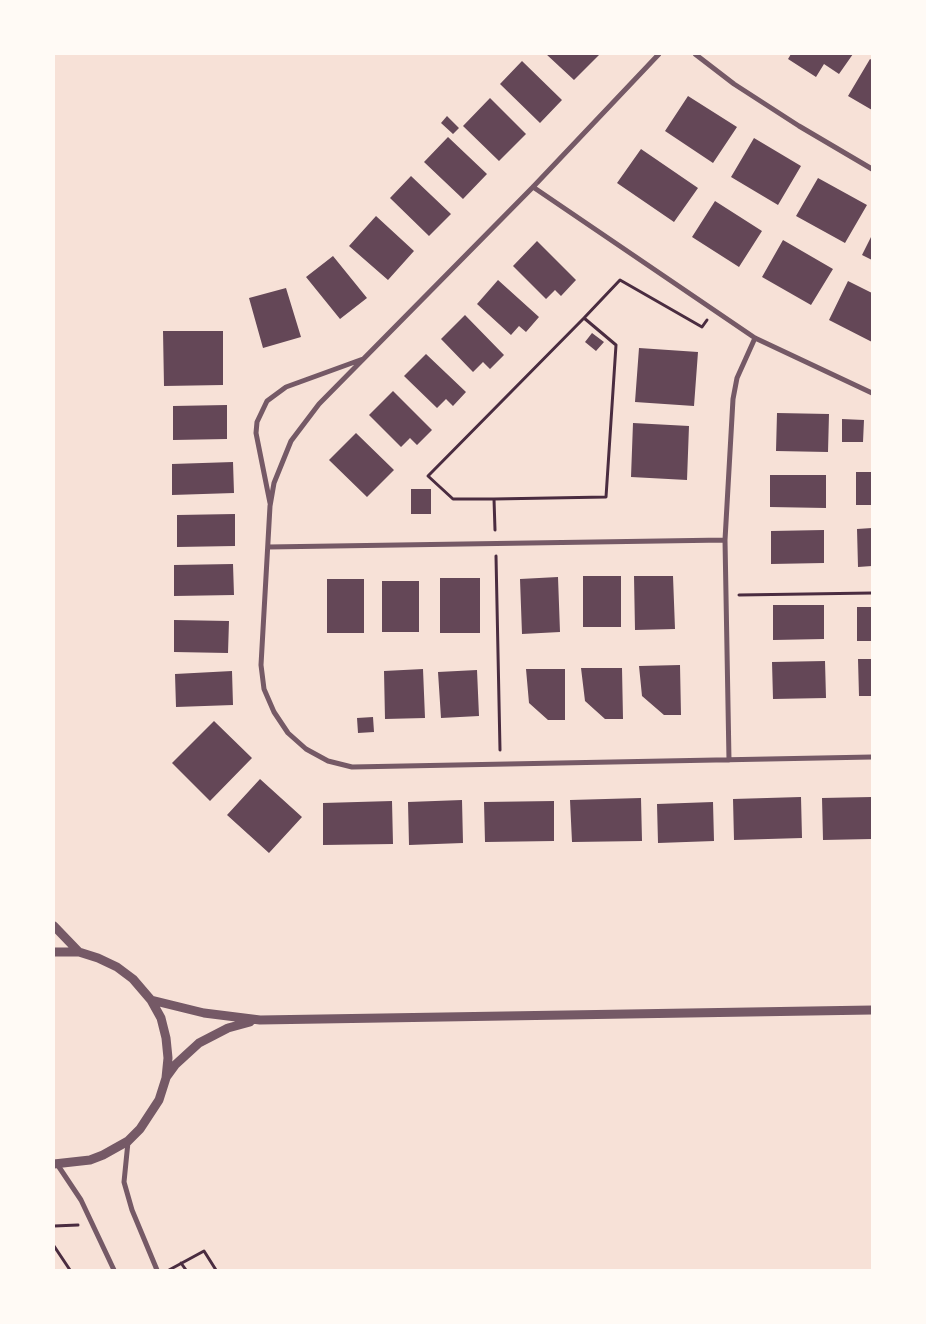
<!DOCTYPE html>
<html>
<head>
<meta charset="utf-8">
<style>
  body { margin:0 }
  #map { position:relative; width:926px; height:1324px; overflow:hidden; background:#f7e1d7; font-family:Manrope,sans-serif }
  canvas { display:block }
  .frame { position:absolute; inset:0; border:55px solid #fffaf5; pointer-events:none }
</style>
</head>
<body>
<div id="map">
<canvas width="926" height="1324"></canvas>
<div class="frame"></div>
</div>
<script>
const c = document.querySelector('canvas').getContext('2d');
c.lineJoin = 'round';
function fill(path, color) { c.fillStyle = color; c.fill(path, 'evenodd'); }
const shape = rows => new Path2D(rows.map(r => 'M' + r).join(''));
function strokePath(path, color, width, dash) { c.strokeStyle = color; c.lineWidth = width; c.lineCap = dash ? 'butt' : 'round'; c.setLineDash(dash || []); c.stroke(path); }
fill(shape([
  [546,54,598,54,599,55,574,80],
  [791,54,853,54,839,74,824,64,816,77,788,59],
  [870,59,872,60,872,110,848,96],
  [522,61,562,100,540,123,500,84],
  [688,96,737,127,713,163,665,131],
  [490,98,526,134,499,161,463,126],
  [447,116,459,128,453,134,441,123],
  [448,137,487,174,463,199,424,162],
  [754,138,801,166,778,205,731,177],
  [641,149,698,188,674,222,617,183],
  [411,176,451,214,429,236,390,198],
  [818,178,867,205,845,243,796,216],
  [715,201,762,231,739,267,692,237],
  [376,216,414,251,388,280,349,246],
  [872,235,872,260,862,255],
  [783,240,833,269,811,305,762,277],
  [537,241,576,280,561,296,555,290,546,299,513,266],
  [333,256,367,298,340,319,306,277],
  [498,280,539,317,526,332,519,326,511,335,477,304],
  [848,281,872,293,872,342,829,320],
  [286,288,301,337,263,348,249,298],
  [465,315,504,355,490,369,483,362,473,372,441,339],
  [163,331,223,331,223,385,164,386],
  [592,333,604,342,596,351,585,342],
  [639,348,698,352,694,406,635,402],
  [426,354,466,392,453,406,446,399,437,408,404,376],
  [393,391,432,430,417,445,410,438,401,447,369,415],
  [227,405,227,439,173,440,173,406],
  [777,413,829,414,828,452,776,451],
  [842,419,864,420,863,442,842,442],
  [633,423,689,426,687,480,631,477],
  [356,433,394,470,367,497,329,460],
  [233,462,234,493,172,495,172,464],
  [856,472,872,472,872,505,856,505],
  [770,475,826,475,826,508,770,507],
  [411,489,431,489,431,514,411,514],
  [235,514,235,546,177,547,177,515],
  [872,528,872,566,858,567,857,529],
  [824,530,824,563,771,564,771,531],
  [233,564,234,595,174,596,174,565],
  [583,576,621,576,621,627,583,627],
  [634,576,673,576,675,629,635,630],
  [558,577,560,632,522,634,520,579],
  [440,578,480,578,480,633,440,633],
  [327,579,364,579,364,633,327,633],
  [382,581,419,581,419,632,382,632],
  [773,605,824,605,824,639,773,640],
  [857,607,872,607,872,641,857,641],
  [174,620,229,621,228,653,174,652],
  [858,659,872,659,872,696,859,696],
  [825,661,826,698,773,699,772,662],
  [680,665,681,715,664,715,642,696,639,666],
  [581,668,622,668,623,719,605,719,585,701],
  [423,669,425,718,385,719,384,671],
  [526,669,565,669,565,720,548,720,529,703],
  [477,670,479,716,441,718,438,672],
  [232,671,233,705,176,707,175,674],
  [373,717,374,732,358,733,357,718],
  [214,721,252,758,210,801,172,763],
  [260,779,302,817,269,853,227,815],
  [801,797,802,838,734,840,733,799],
  [872,797,872,839,823,840,822,798],
  [641,798,642,841,572,842,570,800],
  [462,800,463,843,409,845,408,802],
  [392,801,393,844,323,845,323,803],
  [554,801,554,841,485,842,484,802],
  [713,802,714,841,658,843,657,804]
]), '#644757');
strokePath(shape([
  [584,318,620,280,702,327,707,320],
  [494,499,606,497,616,345,584,318,428,476,453,499,494,499,495,530],
  [496,556,500,750],
  [739,595,872,593],
  [54,1226,78,1225],
  [54,1246,70,1270],
  [181,1263,186,1270],
  [169,1270,204,1251,216,1270]
]), '#4a2c40', 3);
strokePath(shape([
  [659,54,533,187,319,404,291,441,274,483,270,506,261,665,264,689,274,712,288,733,306,749,328,761,352,767,872,757],
  [695,54,734,84,799,126,872,169],
  [533,187,755,338,872,393],
  [270,503,256,433,257,422,267,401,286,387,363,359],
  [268,547,725,540],
  [729,760,725,540,733,399,737,378,755,338],
  [128,1142,124,1182,132,1210,157,1270],
  [57,1164,81,1200,114,1270]
]), '#755966', 5);
strokePath(shape([
  [54,926,79,952],
  [54,952,79,952,98,958,117,967,133,979,151,1000,161,1018,166,1038,168,1058,166,1078,159,1100,140,1129,128,1141,103,1155,90,1160,54,1164],
  [151,1000,204,1013,260,1020,872,1010],
  [167,1076,175,1065,199,1043,228,1028,250,1022]
]), '#755966', 9);
</script>
</body>
</html>
